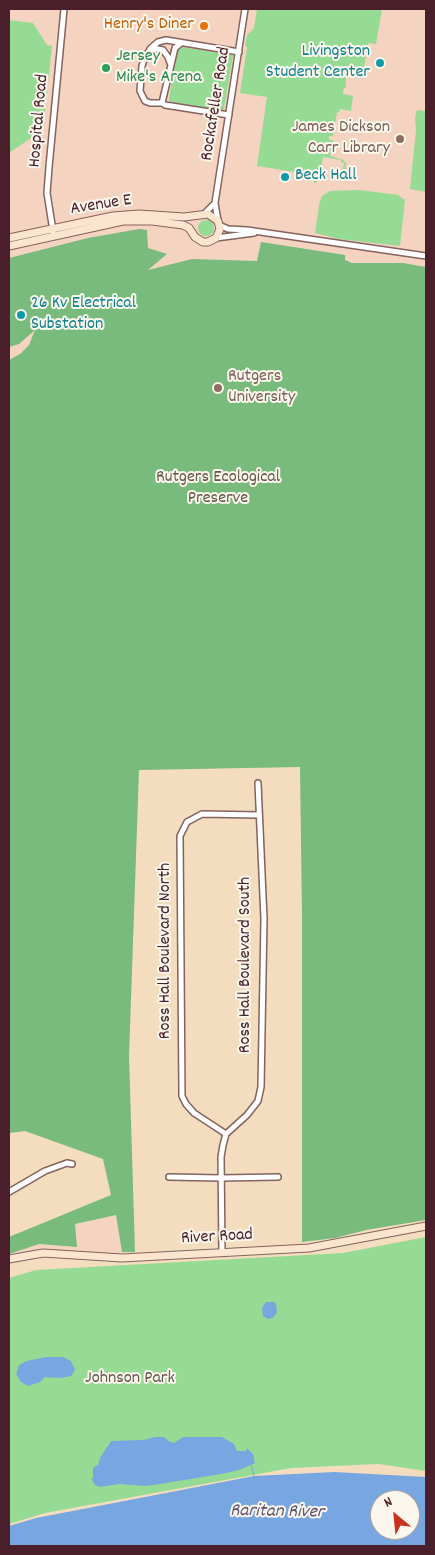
<!DOCTYPE html>
<html>
<head>
<meta charset="utf-8">
<style>
  body { margin:0 }
  #map { position:relative; width:435px; height:1555px; overflow:hidden; background:#f3ddbe; font-family:Dekko,sans-serif }
  canvas { display:block }
  .frame { position:absolute; inset:0; border:10px solid #4a1f2b; pointer-events:none }
  .north { position:absolute; left:370px; top:1490px; width:50px; height:50px; box-sizing:border-box; background:#fbf7ec; border:1px solid #b4a19f; border-radius:50%; rotate:332deg; font-size:14px; font-weight:700; line-height:20px; text-align:center; color:#4a1f2b }
  .north::after { content:''; display:block; margin:auto; width:18px; height:22px; background:#c8321e; clip-path:polygon(50% 0,100% 100%,50% 72%,0 100%) }
</style>
</head>
<body>
<div id="map">
<canvas width="435" height="1555"></canvas>
<div class="frame"></div>
<div class="north">N</div>
</div>
<script>
const c = document.querySelector('canvas').getContext('2d');
c.lineJoin = 'round';
function fill(path, color) { c.fillStyle = color; c.fill(path, 'evenodd'); }
const shape = rows => new Path2D(rows.map(r => 'M' + r).join(''));
function strokePath(path, color, width, dash) { c.strokeStyle = color; c.lineWidth = width; c.lineCap = dash ? 'butt' : 'round'; c.setLineDash(dash || []); c.stroke(path); }
function drawText(font, color, halo, rows, align = 'center') {
  c.font = font + ' Dekko,sans-serif'; c.lineWidth = 4; c.setLineDash([]); c.textBaseline = 'middle'; c.strokeStyle = halo; c.fillStyle = color; for (const [text, x, y, turn = 0] of rows) {
    c.save(); c.translate(x, y); c.rotate((+turn || 0) * Math.PI / 180); c.textAlign = isNaN(turn) ? turn : align; if (halo) c.strokeText(text, 0, 0); c.fillText(text, 0, 0); c.restore();
  }
}
fill(shape([
  [9,9,426,9,426,1220,366,1230,335,1238,302,1242,302,914,300,767,139,770,129,1056,135,1252,105,1254,40,1250,9,1254,9,1237,111,1195,103,1159,25,1131,9,1133]
]), '#f4d3c0');
fill(shape([
  [257,9,382,9,376,44,368,43,364,69,348,66,346,79,346,88,344,88,343,94,353,96,351,111,340,109,339,112,337,112,333,136,329,136,329,140,333,140,330,156,344,160,344,162,346,162,345,176,342,175,344,163,341,162,341,160,323,157,320,175,316,183,314,183,313,175,257,166,267,97,240,93,247,48,245,44,247,35,254,28],
  [9,20,33,23,47,45,52,46,43,130,9,153],
  [182,47,233,55,224,109,222,111,170,102,169,99,177,51],
  [417,110,426,111,426,192,410,189,416,130,415,117],
  [360,190,398,195,405,200,400,246,339,239,315,233,319,205,322,196,330,191],
  '198 228a8 8 0 1 1 16 0a8 8 0 1 1-16 0Z',
  [426,1237,426,1471,379,1464,291,1468,45,1513,9,1524,9,1278,36,1270,343,1253]
]), '#96db93');
fill(shape([
  [139,229,147,230,148,248,167,254,148,270,192,259,257,261,261,242,345,255,345,260,352,263,403,263,426,267,426,1220,366,1230,335,1238,302,1242,302,914,300,767,139,770,129,1056,135,1252,122,1252,116,1215,75,1224,77,1247,39,1244,9,1254,9,1237,111,1195,103,1159,25,1131,9,1133,9,360,20,354,29,345,35,330,19,344,9,347,9,258,88,238]
]), '#78bb7d');
fill(shape([
  [266,1302,274,1302,276,1304,277,1312,273,1318,268,1319,263,1316,262,1308],
  [46,1357,63,1357,71,1361,75,1370,71,1376,60,1378,45,1377,40,1382,28,1386,21,1382,16,1374,19,1365,27,1361],
  [155,1437,164,1437,170,1442,174,1443,183,1437,222,1437,234,1444,237,1451,246,1451,247,1448,253,1454,255,1463,239,1470,221,1474,147,1486,119,1484,100,1487,95,1485,91,1478,93,1478,93,1468,98,1465,100,1458,111,1441,144,1440],
  [334,1472,426,1477,426,1546,9,1546,9,1526,36,1518,254,1476],
  [380,1500,410,1500,410,1530,380,1530]
]), '#77a6e1');
strokePath(shape([
  [251,1464,254,1476]
]), '#77a6e1', 1);
const street = shape([
  [152,48,163,50,168,57,171,65],
  [162,103,175,48,181,43],
  [229,115,165,105,162,103,150,103,145,101,140,91,142,66,145,57,151,48,158,42,166,40,239,52],
  [204,214,215,203],
  [218,221,215,203,245,9],
  [219,225,228,229,247,230,426,256],
  [53,231,47,193,49,167,64,9],
  [216,238,254,233],
  [226,1134,194,1113,186,1104,182,1096,180,836,187,822,202,814,259,815],
  [169,1177,221,1178,278,1177],
  [9,1192,45,1171,67,1163,72,1164],
  [222,1253,221,1157,223,1145,226,1134,247,1115,258,1101,261,1087,264,919,258,783]
]);
const secondary = shape([
  [9,238,113,216,139,214,184,217,208,214,218,221,220,229,216,238,208,242,203,242,195,237,189,228,183,225,152,221,123,221,9,246],
  [9,1259,43,1253,122,1258,309,1248,426,1226]
]);
strokePath(street, '#85625e', 8);
strokePath(secondary, '#85625e', 9);
strokePath(street, '#fff', 5);
strokePath(secondary, '#fbe5cf', 7);
for (const [x, y, r, color] of [
  [204,26,5,"#e8710a"],
  [380,63,5,"#0f9aa8"],
  [106,68,5,"#2e9e5b"],
  [400,139,5,"#8d6e63"],
  [285,177,5,"#0f9aa8"],
  [21,315,5,"#0f9aa8"],
  [218,388,5,"#8d6e63"]
]) { const dot = new Path2D(); dot.arc(x, y, r, 0, 2 * Math.PI); c.fillStyle = color; c.fill(dot); strokePath(dot, '#fbf7ec', 2); }
drawText('18px', '#c56008', '#fbf7ec', [
  ["Henry's Diner",194,26]
], 'right');
drawText('18px', '#0d838f', '#fbf7ec', [
  ["Livingston",370,53,"right"],
  ["Student Center",370,74,"right"],
  ["Beck Hall",295,177],
  ["26 Kv Electrical",31,305],
  ["Substation",31,326]
], 'left');
drawText('18px', '#27864d', '#fbf7ec', [
  ["Jersey",116,58],
  ["Mike's Arena",116,79]
], 'left');
drawText('18px', '#4a1f2b', '#fbf7ec', [
  ["Rockafeller Road",217,104,-81],
  ["Hospital Road",40,121,-85],
  ["Avenue E",101,206,-9],
  ["Ross Hall Boulevard North",167,951,-90],
  ["Ross Hall Boulevard South",247,965,-90],
  ["River Road",217,1238,-3]
]);
drawText('18px', '#785e54', '#fbf7ec', [
  ["James Dickson",390,129],
  ["Carr Library",390,150],
  ["Rutgers",228,378,"left"],
  ["University",228,399,"left"]
], 'right');
drawText('18px', '#61574a', '#fbf7ec', [
  ["Rutgers Ecological",218,479],
  ["Preserve",218,500],
  ["Johnson Park",130,1380]
]);
drawText('italic 19px', '#5c5574', '#fbf7ec', [
  ["Raritan River",277,1513,1]
]);
</script>
</body>
</html>
